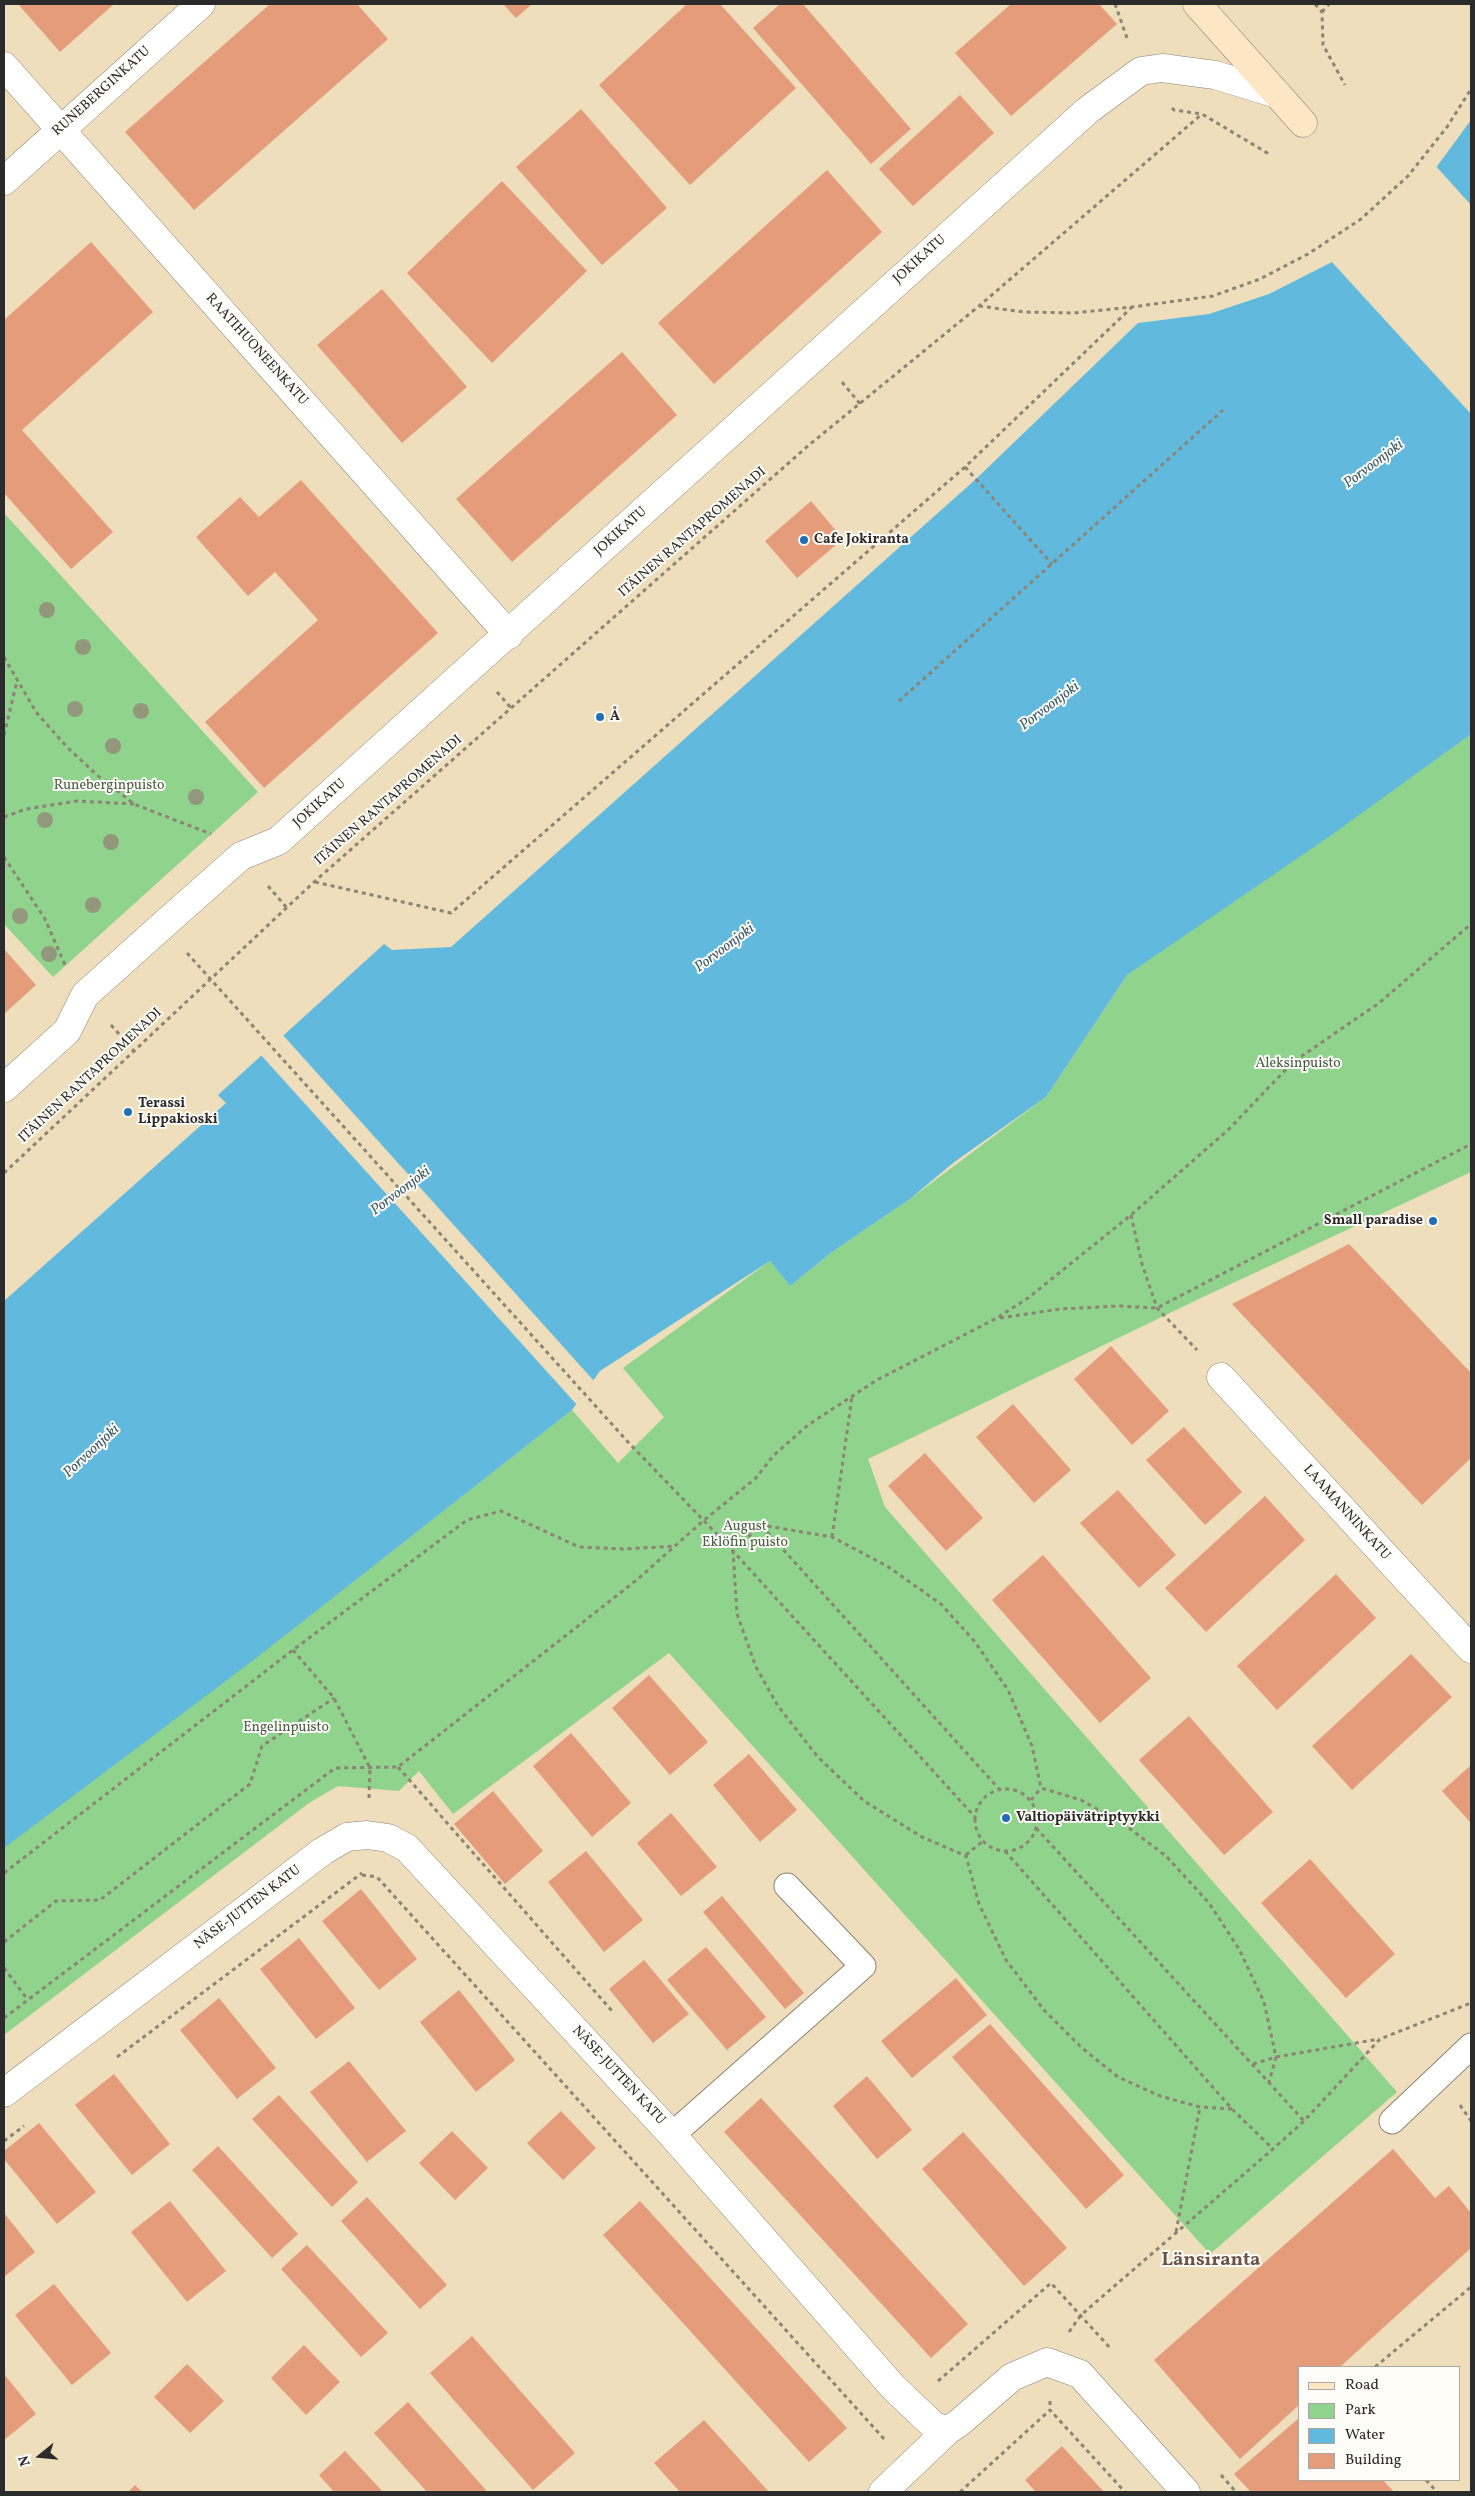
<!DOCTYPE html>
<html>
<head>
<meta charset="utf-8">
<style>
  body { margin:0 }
  #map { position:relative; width:1475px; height:2496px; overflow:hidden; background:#eedebc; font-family:Vollkorn,serif }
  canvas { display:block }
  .frame { position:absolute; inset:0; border:5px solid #2b2b2b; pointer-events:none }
  .legend { position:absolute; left:1298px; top:2366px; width:162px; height:115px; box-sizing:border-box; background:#fdfcf7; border:1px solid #a9a8a5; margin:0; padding:6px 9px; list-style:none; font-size:15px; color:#2b2b2b }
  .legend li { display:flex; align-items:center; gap:10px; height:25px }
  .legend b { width:25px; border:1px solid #a9a8a5 }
  .north { position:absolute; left:15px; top:2431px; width:50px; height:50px; -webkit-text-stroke:4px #fdfcf7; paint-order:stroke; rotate:253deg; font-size:14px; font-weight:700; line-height:20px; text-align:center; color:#2b2b2b }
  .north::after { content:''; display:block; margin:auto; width:18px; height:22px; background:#2b2b2b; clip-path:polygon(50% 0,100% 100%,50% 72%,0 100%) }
</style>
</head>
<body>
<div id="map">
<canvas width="1475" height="2496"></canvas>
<div class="frame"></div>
<ul class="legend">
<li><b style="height:6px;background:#fce6c4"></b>Road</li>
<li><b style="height:14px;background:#8fd38c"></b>Park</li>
<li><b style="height:14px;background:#61b9de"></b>Water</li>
<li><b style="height:14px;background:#e59c7b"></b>Building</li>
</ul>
<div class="north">N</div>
</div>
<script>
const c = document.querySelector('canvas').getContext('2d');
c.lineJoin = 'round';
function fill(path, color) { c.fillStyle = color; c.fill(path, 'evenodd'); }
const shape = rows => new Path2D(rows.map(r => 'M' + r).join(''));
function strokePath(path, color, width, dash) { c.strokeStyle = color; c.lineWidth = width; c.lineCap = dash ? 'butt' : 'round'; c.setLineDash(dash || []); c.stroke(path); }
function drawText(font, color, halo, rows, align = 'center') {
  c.font = font + ' Vollkorn,serif'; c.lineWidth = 4; c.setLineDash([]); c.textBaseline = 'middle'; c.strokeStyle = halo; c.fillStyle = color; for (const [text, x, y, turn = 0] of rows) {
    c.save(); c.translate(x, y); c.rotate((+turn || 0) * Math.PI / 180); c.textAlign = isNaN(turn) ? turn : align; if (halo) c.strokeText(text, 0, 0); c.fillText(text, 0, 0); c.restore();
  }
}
fill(shape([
  [4,513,258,792,53,977,4,924],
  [1471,732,1471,1172,1203,1297,868,1459,885,1507,1397,2092,1210,2254,669,1653,453,1814,419,1771,399,1791,338,1786,309,1803,4,2035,4,1846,356,1579,572,1410,618,1463,664,1417,623,1368,770,1261,790,1286,832,1252,910,1199,1046,1097,1127,975]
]), '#8fd38c');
fill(shape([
  [1471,120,1471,734,1330,836,1127,975,1046,1097,953,1163,910,1199,832,1252,790,1286,770,1261,600,1371,572,1410,251,1662,4,1848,4,1301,226,1103,218,1095,384,944,392,950,451,947,976,479,1138,323,1209,314,1269,294,1332,262,1387,218,1427,180]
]), '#61b9de');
fill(shape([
  [1435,165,1471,205,1471,414,1330,260,1385,217,1425,178],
  [282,1034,595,1382,578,1406,260,1054]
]), '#eedebc');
fill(shape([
  [18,4,114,4,60,52],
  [270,4,357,4,388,39,194,210,125,132],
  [503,4,532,4,516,18],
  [687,4,720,4,796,88,690,185,599,85],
  [780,4,803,4,911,129,871,164,753,28],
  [1011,4,1099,4,1117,24,1011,116,955,53],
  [960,95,994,133,913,206,879,169],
  [581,109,667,208,602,265,516,167],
  [827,170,882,232,714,384,658,323],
  [502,181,587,271,492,363,407,273],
  [91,242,153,312,22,430,113,532,71,569,4,493,4,320],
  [382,289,467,387,402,443,317,345],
  [622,352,677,415,512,562,456,499],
  [301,480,438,633,264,788,205,722,318,620,275,572,248,596,196,537,240,497,259,517],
  [811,501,843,539,797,578,765,541],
  [4,949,36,985,4,1014],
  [1349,1244,1471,1373,1471,1458,1422,1505,1232,1304],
  [1111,1346,1169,1411,1132,1445,1074,1379],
  [1013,1404,1071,1470,1034,1503,976,1437],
  [1184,1427,1242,1492,1205,1525,1146,1460],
  [925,1453,983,1518,946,1551,888,1486],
  [1118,1490,1176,1555,1139,1588,1080,1523],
  [1265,1496,1305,1540,1206,1632,1165,1588],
  [1043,1555,1151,1678,1100,1723,992,1600],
  [1336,1574,1376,1618,1277,1710,1237,1666],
  [1411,1654,1452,1697,1352,1790,1312,1746],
  [649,1675,708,1742,670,1775,612,1708],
  [1189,1716,1273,1812,1224,1855,1139,1760],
  [571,1733,631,1803,592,1837,533,1766],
  [749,1754,797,1810,760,1842,713,1785],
  [1471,1765,1471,1823,1442,1791],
  [493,1791,543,1851,505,1884,454,1824],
  [671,1813,717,1867,681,1896,637,1843],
  [586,1851,643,1920,604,1952,548,1882],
  [1310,1859,1395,1954,1346,1998,1261,1903],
  [361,1889,417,1959,379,1990,322,1921],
  [722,1896,804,1993,785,2009,703,1912],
  [299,1938,355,2008,316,2039,260,1969],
  [706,1947,766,2017,727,2050,667,1980],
  [644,1960,689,2014,653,2043,609,1989],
  [956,1978,987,2015,912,2078,881,2041],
  [459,1990,515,2060,476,2092,420,2022],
  [219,1998,276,2068,237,2099,180,2030],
  [990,2024,1124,2175,1086,2209,952,2057],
  [349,2061,406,2131,367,2162,310,2092],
  [114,2074,170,2144,132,2175,75,2105],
  [867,2076,912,2130,877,2159,833,2106],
  [279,2095,358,2182,332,2207,252,2119],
  [761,2098,968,2324,931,2358,724,2132],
  [561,2111,596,2148,563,2180,527,2143],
  [39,2123,96,2192,57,2224,4,2159,4,2151],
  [452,2131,488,2168,455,2200,419,2163],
  [963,2132,1067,2248,1024,2286,922,2169],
  [218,2146,298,2234,272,2258,192,2170],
  [1393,2149,1435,2198,1449,2186,1471,2213,1471,2248,1340,2367,1299,2367,1299,2405,1240,2459,1154,2360],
  [367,2197,447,2285,420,2309,341,2221],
  [170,2201,226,2271,187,2302,131,2232],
  [640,2201,847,2428,809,2462,603,2235],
  [4,2213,35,2252,4,2277],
  [307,2245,388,2333,361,2357,281,2269],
  [54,2284,111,2353,72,2385,15,2315],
  [472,2336,575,2453,533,2490,430,2373],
  [304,2345,340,2382,306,2415,271,2378],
  [187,2364,224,2401,190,2433,154,2397],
  [4,2374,36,2414,4,2440],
  [408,2402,486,2490,484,2492,427,2492,374,2433],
  [1299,2418,1299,2480,1383,2480,1394,2492,1251,2492,1234,2474],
  [704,2420,769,2492,680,2492,654,2463],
  [1062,2446,1104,2492,1036,2492,1025,2480],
  [345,2451,383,2492,334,2492,319,2475],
  [135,2485,142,2492,128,2492]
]), '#e59c7b');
const service = shape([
  [1392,2121,1471,2046],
  [672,2135,863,1966,787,1886]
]);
const minor = shape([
  [4,66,509,635],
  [4,181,201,4],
  [4,1088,67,1031,85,995,162,926,241,856,278,841,1088,110,1141,71,1162,68,1215,75,1277,94],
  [1221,1377,1471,1649],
  [4,2093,323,1851,347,1837,367,1835,388,1838,407,1848,672,2135,893,2387,933,2425,947,2431,960,2422,1012,2377,1047,2362,1080,2374,1186,2492],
  [883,2492,947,2431]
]);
const secondary = shape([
  [1197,4,1303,123]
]);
strokePath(service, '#8c8474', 27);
strokePath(minor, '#8c8474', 29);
strokePath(secondary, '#8c8474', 29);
strokePath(shape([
  [1115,4,1127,38],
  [1315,4,1322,12,1323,45,1345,85],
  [1322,12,1329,4],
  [1172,108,1174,110,1202,114,1269,154],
  [979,306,1024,312,1074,313,1132,307,1213,296,1260,279,1308,254,1361,219,1408,176,1447,127,1471,89],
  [842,382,861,405],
  [965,467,1052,564],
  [4,657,36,712,67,747,97,775,134,804,211,834],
  [497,692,511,708],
  [899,701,1223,410],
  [4,735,17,681],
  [4,817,26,809,77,801,134,804],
  [4,857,45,919,65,965],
  [315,882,451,913,965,467,1132,307],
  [268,886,287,908],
  [187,953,628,1442,733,1551,975,1817],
  [111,1025,135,1052],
  [4,1173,314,882,809,445,979,306,1202,114],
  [1131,1215,1142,1264,1157,1308,1197,1350],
  [1000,1318,1060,1309,1118,1306,1157,1308,1471,1144],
  [762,1526,999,1789],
  [832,1537,852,1397],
  [293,1650,334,1698,370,1768,369,1798],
  [398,1767,612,2011],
  '975 1820a31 31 0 1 1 62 0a31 31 0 1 1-62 0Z',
  [1031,1800,1041,1788],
  [1036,1828,1304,2121],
  [1005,1851,1232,2109,1273,2149],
  [966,1855,983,1841],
  [4,1873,293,1650,467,1520,501,1511,579,1547,624,1549,676,1546],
  [362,1875,377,1877,885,2440],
  [4,1942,56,1901,100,1900,250,1784,262,1746,334,1698],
  [4,1968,28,2000],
  [4,2018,335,1768,398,1767,638,1579,703,1521,756,1478,773,1456,808,1425,877,1380,997,1318,1028,1298,1131,1215,1228,1130,1293,1062,1379,1003,1471,924],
  [117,2057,362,1873],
  [1253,2064,1276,2057,1379,2039],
  [1460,2105,1471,2121],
  [1232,2109,1200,2107,1160,2096,1118,2077,1082,2048,1044,2010,1006,1960,979,1904,966,1856,922,1837,864,1801,817,1756,778,1706,756,1667,737,1614,733,1551,761,1525,832,1537,887,1566,941,1604,975,1642,1008,1690,1032,1746,1041,1788,1081,1800,1125,1825,1166,1856,1209,1903,1239,1949,1264,2002,1276,2057,1269,2082],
  [4,2141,24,2126],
  [1176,2232,1200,2107],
  [1069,2332,1081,2315,1273,2149,1304,2121,1380,2039,1471,2003],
  [1375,2367,1471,2287],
  [938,2381,1051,2283,1111,2349],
  [1050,2401,1050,2410],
  [1221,2475,1236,2492],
  [1426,2480,1437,2492],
  [960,2492,1050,2410,1125,2492]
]), '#8c8474', 3, [4, 4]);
strokePath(service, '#fff', 25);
strokePath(minor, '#fff', 28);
strokePath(secondary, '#fce6c4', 28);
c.fillStyle = '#93977c';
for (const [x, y] of [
  [47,610],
  [83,647],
  [75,709],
  [141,711],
  [113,746],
  [196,797],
  [45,820],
  [111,842],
  [93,905],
  [20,916],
  [49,954]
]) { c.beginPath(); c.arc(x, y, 8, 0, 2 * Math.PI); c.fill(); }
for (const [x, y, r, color] of [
  [804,540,5,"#1f6fb2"],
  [600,717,5,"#1f6fb2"],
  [128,1112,5,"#1f6fb2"],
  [1433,1221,5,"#1f6fb2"],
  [1006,1818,5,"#1f6fb2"]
]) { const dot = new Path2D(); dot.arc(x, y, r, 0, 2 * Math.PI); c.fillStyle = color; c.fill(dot); strokePath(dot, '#fdfcf7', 2); }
drawText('14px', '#2b2b2b', '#fdfcf7', [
  ["RUNEBERGINKATU",102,92,-42],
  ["JOKIKATU",920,260,-42],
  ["RAATIHUONEENKATU",256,350,48],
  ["JOKIKATU",621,532,-42],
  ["ITÄINEN RANTAPROMENADI",693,533,-41],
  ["ITÄINEN RANTAPROMENADI",389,801,-41],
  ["JOKIKATU",320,804,-42],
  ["ITÄINEN RANTAPROMENADI",91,1076,-43],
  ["LAAMANNINKATU",1346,1513,48],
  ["NÄSE-JUTTEN KATU",248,1908,-37],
  ["NÄSE-JUTTEN KATU",618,2076,47]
]);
drawText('bold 14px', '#2b2b2b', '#fdfcf7', [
  ["Cafe Jokiranta",814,540],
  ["Å",610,717],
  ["Terassi",138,1104],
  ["Lippakioski",138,1120],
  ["Small paradise",1423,1221,"right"],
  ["Valtiopäivätriptyykki",1016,1818]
], 'left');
drawText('14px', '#495d48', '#fdfcf7', [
  ["Runeberginpuisto",109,786],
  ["Aleksinpuisto",1298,1064],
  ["August",745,1527],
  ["Eklöfin puisto",745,1543],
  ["Engelinpuisto",286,1728]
]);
drawText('italic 15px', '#3e5d6a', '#fdfcf7', [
  ["Porvoonjoki",1374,465,-37],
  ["Porvoonjoki",1050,707,-37],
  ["Porvoonjoki",725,949,-37],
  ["Porvoonjoki",401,1192,-37],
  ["Porvoonjoki",92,1452,-43]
]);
drawText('bold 19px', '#6c5347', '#fdfcf7', [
  ["Länsiranta",1211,2262]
]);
</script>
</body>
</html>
